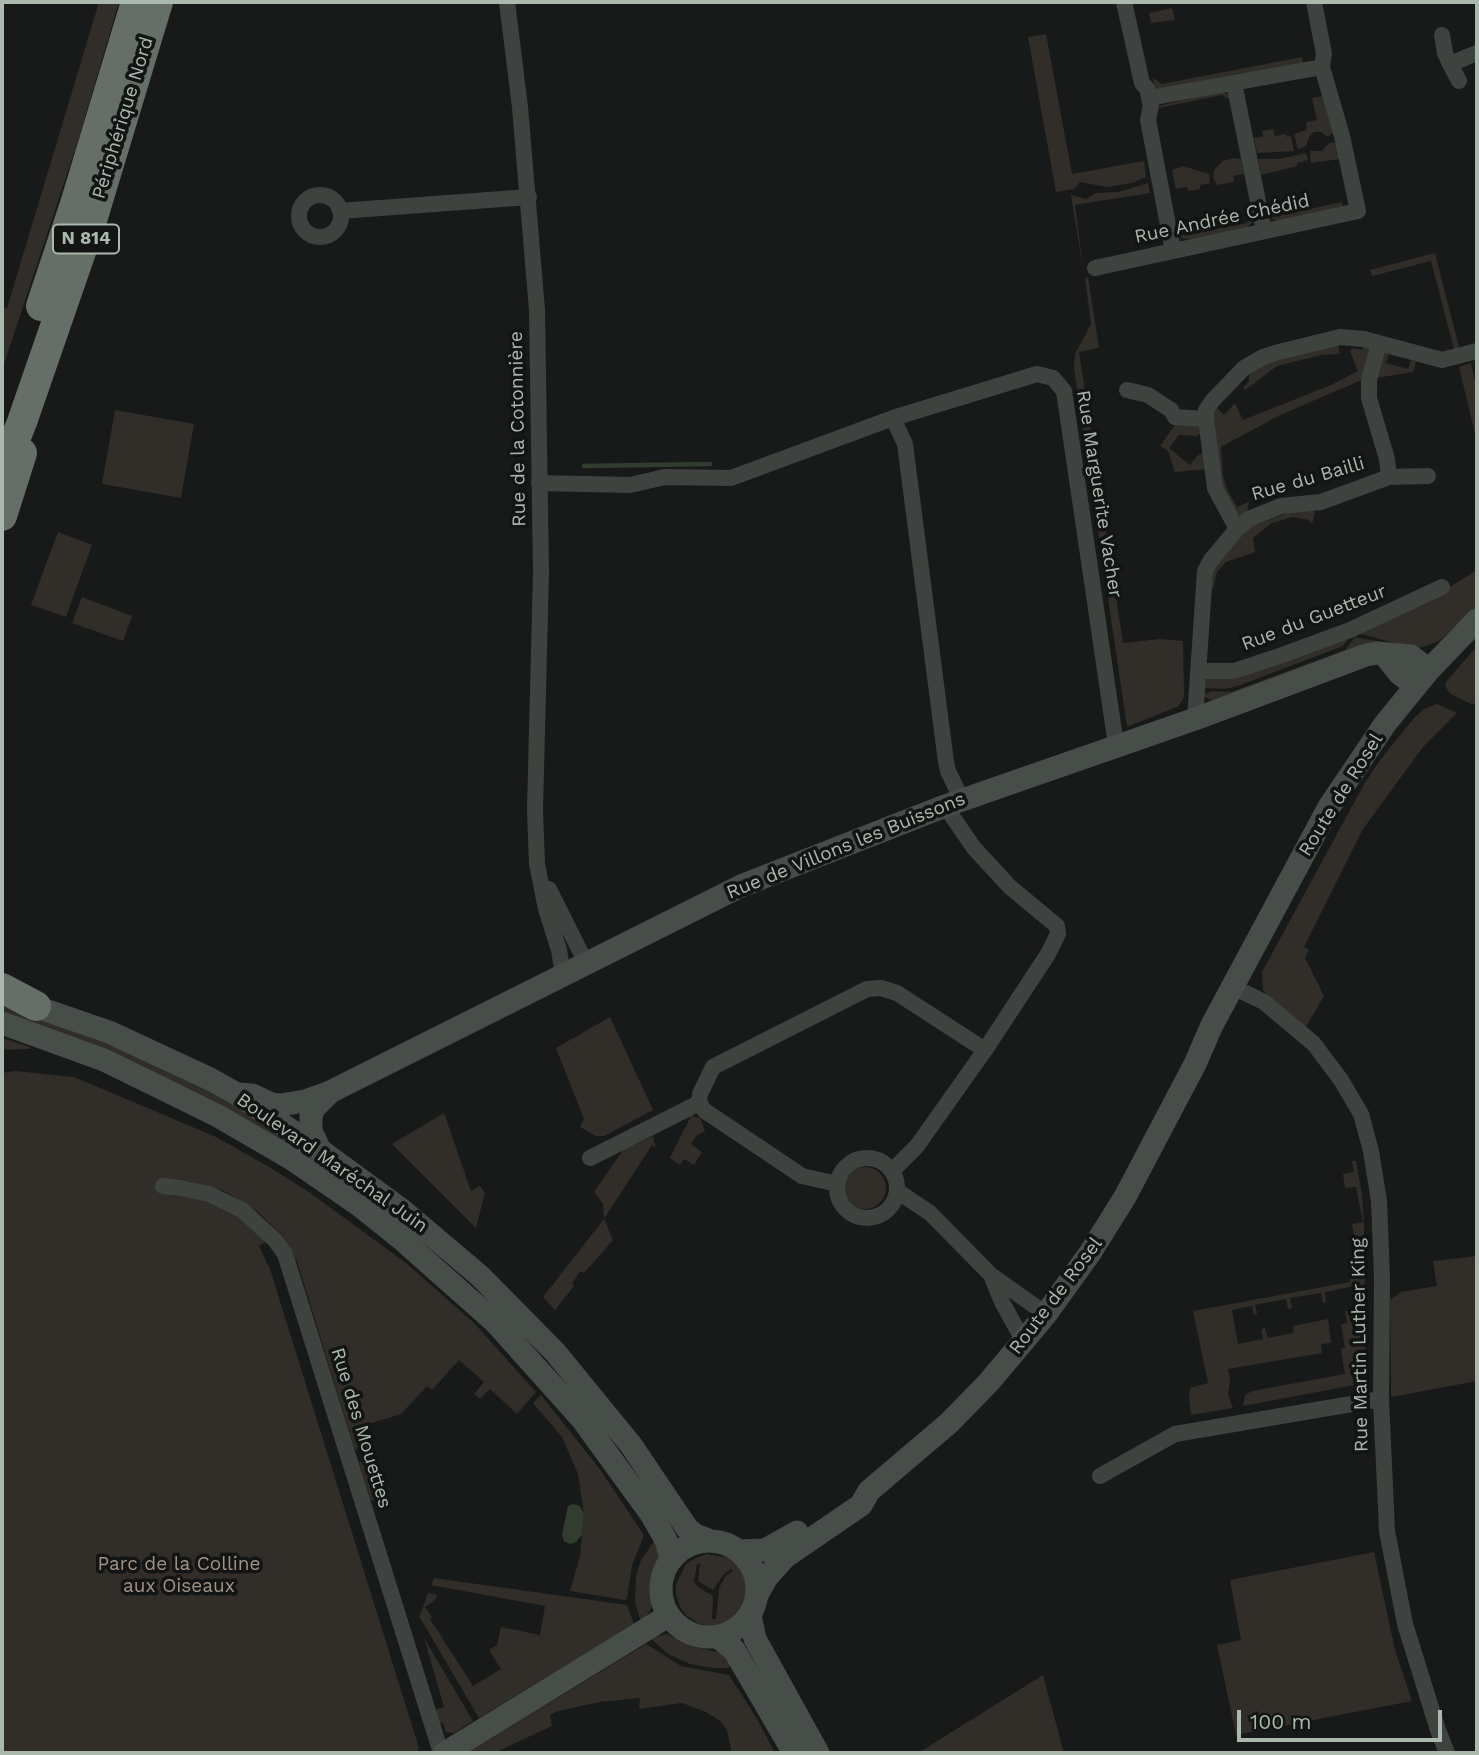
<!DOCTYPE html>
<html>
<head>
<meta charset="utf-8">
<style>
  body { margin:0 }
  #map { position:relative; width:1479px; height:1755px; overflow:hidden; background:#181a19; font-family:"Work Sans",sans-serif }
  canvas { display:block }
  .frame { position:absolute; inset:0; border:4px solid #abb8ad; pointer-events:none }
  .scale { position:absolute; left:1237px; top:1710px; width:205px; height:32px; box-sizing:border-box; border:4px solid #abb8ad; border-top:0; padding-left:9px; font-size:21px; line-height:24px; white-space:nowrap; color:#abb8ad; -webkit-text-stroke:5px #131514; paint-order:stroke }
</style>
</head>
<body>
<div id="map">
<canvas width="1479" height="1755"></canvas>
<div class="frame"></div>
<div class="scale">100 m</div>
</div>
<script>
const c = document.querySelector('canvas').getContext('2d');
c.lineJoin = 'round';
function fill(path, color) { c.fillStyle = color; c.fill(path, 'evenodd'); }
const shape = rows => new Path2D(rows.map(r => 'M' + r).join(''));
function strokePath(path, color, width, dash) { c.strokeStyle = color; c.lineWidth = width; c.lineCap = dash ? 'butt' : 'round'; c.setLineDash(dash || []); c.stroke(path); }
function drawText(font, color, halo, rows, align = 'center') {
  c.font = font + ' "Work Sans",sans-serif'; c.lineWidth = 7; c.setLineDash([]); c.textBaseline = 'middle'; c.strokeStyle = halo; c.fillStyle = color; for (const [text, x, y, turn = 0] of rows) {
    c.save(); c.translate(x, y); c.rotate((+turn || 0) * Math.PI / 180); c.textAlign = isNaN(turn) ? turn : align; if (halo) c.strokeText(text, 0, 0); c.fillText(text, 0, 0); c.restore();
  }
}
fill(shape([
  [99,2,119,2,78,141,2,370,2,307,7,308],
  [1172,8,1175,20,1151,23,1149,13],
  [1046,34,1072,174,1144,161,1146,177,1132,183,1107,187,1080,182,1074,189,1056,192,1028,37],
  [1302,57,1303,64,1250,76,1241,73,1161,90,1155,87,1153,78,1162,84],
  [1223,91,1231,97,1232,101,1222,95,1159,108,1158,106],
  [1324,96,1333,133,1327,137,1321,132,1314,132,1309,137,1306,146,1298,149,1294,134,1307,130,1306,122,1317,120,1312,98],
  [1273,129,1275,136,1286,134,1287,137,1291,136,1294,151,1257,153,1254,138,1263,137,1262,131],
  [1334,142,1336,143,1340,159,1311,163,1310,151,1322,151,1329,143],
  [1306,153,1308,160,1297,163,1297,166,1261,175,1258,159,1280,159],
  [1233,158,1241,159,1244,174,1233,176,1234,182,1217,185,1213,177,1215,169,1223,161],
  [1183,166,1209,174,1210,183,1200,185,1200,189,1188,191,1187,187,1176,189,1172,170],
  [1148,183,1150,193,1075,205,1084,274,1071,195,1086,199,1096,193,1119,192],
  [1342,202,1343,207,1278,221,1271,218,1266,210,1277,216],
  [1254,211,1254,221,1246,228,1194,239,1184,239,1178,236,1247,223],
  [1435,253,1460,351,1455,353,1431,261,1372,276,1370,270],
  [1088,277,1099,348,1079,352,1123,643,1160,639,1183,641,1184,697,1179,706,1127,727,1074,368,1075,354,1091,324,1085,278],
  [1338,344,1340,354,1322,355,1277,366,1245,390,1243,388,1249,381,1249,375,1261,365],
  [1364,345,1370,348,1364,379,1278,416,1221,447,1223,476,1228,491,1237,507,1249,502,1247,513,1240,517,1238,515,1222,490,1213,416,1214,410,1217,408,1224,415,1235,403,1243,420,1331,385,1358,371,1350,351,1352,348,1362,350],
  [1385,352,1389,353,1386,363,1408,369,1411,360,1416,362,1413,372,1376,378,1380,357],
  [1471,363,1477,390,1477,442,1459,367],
  [115,410,194,424,181,498,102,484],
  [1177,422,1200,423,1201,433,1197,436,1179,435,1169,448,1190,465,1197,456,1206,451,1208,469,1175,472,1168,451,1160,446],
  [1311,508,1315,513,1312,524,1309,520,1292,517,1272,523,1253,538,1255,552,1226,562,1217,572,1213,589,1208,586,1210,573,1252,523,1257,525,1290,512],
  [58,532,92,545,66,617,31,605],
  [1477,570,1477,608,1439,641,1423,647,1409,647,1361,634,1360,630,1363,628,1450,587],
  [82,597,132,616,123,641,72,623],
  [1350,637,1343,646,1238,686,1225,689,1203,688,1206,679],
  [1355,637,1382,642,1215,702,1205,697,1203,694,1212,691,1231,692,1345,650],
  [1477,646,1477,703,1471,704,1451,694,1446,688,1445,683],
  [1437,704,1457,713,1423,747,1363,829,1304,947,1309,950,1305,958,1324,996,1306,1027,1267,995,1263,989,1262,972,1363,786,1380,760,1414,718,1424,709],
  [2,1006,104,1042,205,1089,238,1107,366,1189,2,1016],
  [610,1017,653,1110,604,1136,596,1136,580,1127,584,1119,556,1048],
  [2,1038,30,1047,30,1049,2,1050],
  [15,1071,73,1077,93,1085,214,1136,266,1165,309,1192,406,1263,474,1323,536,1392,517,1414,490,1389,480,1399,474,1394,484,1382,459,1360,432,1390,427,1386,401,1414,362,1426,368,1446,355,1450,297,1261,282,1235,258,1212,224,1191,183,1180,165,1179,236,1214,268,1241,259,1246,270,1269,419,1748,417,1753,2,1753,2,1073],
  [444,1113,471,1191,480,1186,485,1193,476,1228,392,1144],
  [691,1116,700,1118,705,1131,696,1136,691,1144,702,1152,694,1165,684,1159,680,1165,670,1158],
  [653,1136,656,1148,652,1145,604,1219,613,1240,584,1273,580,1271,572,1284,574,1286,555,1310,543,1297,604,1219,603,1204,594,1192,623,1150],
  [1352,1161,1356,1161,1362,1194,1364,1225,1365,1295,1357,1296,1355,1286,1325,1292,1326,1302,1323,1303,1321,1293,1290,1298,1292,1308,1288,1309,1286,1299,1255,1305,1257,1314,1254,1315,1252,1306,1232,1310,1238,1344,1263,1339,1261,1329,1265,1328,1268,1338,1294,1333,1293,1326,1328,1319,1331,1343,1321,1344,1322,1353,1228,1369,1230,1381,1228,1394,1233,1408,1191,1415,1189,1399,1190,1388,1208,1383,1193,1311,1350,1282,1349,1270,1360,1268,1352,1224,1363,1222,1356,1187,1345,1188,1343,1174,1354,1172],
  '844 1188a21 21 0 1 1 42 0a21 21 0 1 1-42 0Z',
  [1477,1256,1477,1381,1391,1397,1390,1300,1401,1292,1437,1286,1433,1261],
  [1365,1308,1365,1383,1243,1406,1245,1395,1252,1391,1345,1374,1341,1349,1345,1348,1341,1324,1347,1323,1345,1311],
  [541,1395,599,1468,644,1535,632,1565,627,1598,625,1600,570,1591,580,1556,584,1514,578,1474,562,1437,533,1403],
  [373,1459,379,1478,373,1483,378,1499,371,1501,359,1462],
  [655,1540,660,1559,653,1581,653,1603,647,1617,641,1622,635,1603,636,1577,641,1560],
  [1374,1552,1395,1650,1412,1701,1236,1735,1217,1645,1241,1640,1230,1580],
  [707,1554,729,1558,738,1565,744,1575,747,1586,746,1599,741,1610,733,1619,722,1624,710,1626,698,1623,687,1616,680,1607,676,1595,676,1584,686,1564,696,1558],
  [700,1563,698,1581,713,1590,725,1573,731,1569,733,1571,725,1577,719,1588,716,1619,712,1619,713,1596,698,1587,694,1581,697,1564],
  [434,1578,627,1605,634,1624,479,1718,419,1616,425,1603,428,1593,437,1595,435,1600,425,1607,432,1617,430,1619,473,1686,501,1669,489,1650,497,1645,501,1627,540,1635,545,1606,431,1585],
  [667,1634,690,1646,722,1653,732,1666,727,1668,713,1668,690,1664,668,1654,650,1638],
  [424,1638,473,1721,454,1733,446,1732,443,1723,438,1724,434,1710,444,1707],
  [646,1644,681,1666,729,1675,756,1717,775,1753,732,1753,727,1730,720,1721,706,1712,682,1703,639,1709,640,1698,600,1702,558,1711,550,1715,552,1726,494,1753,467,1753],
  [1043,1675,1064,1753,918,1753]
]), '#312d28');
fill(shape([
  [573,1504,580,1506,584,1514,582,1535,576,1542,570,1544,564,1541,562,1534,568,1506]
]), '#313d2f');
strokePath(shape([
  [584,466,710,464]
]), '#313d2f', 4.5);
strokePath(shape([
  [507,2,520,107,537,310,541,572,535,810,537,864,546,909,559,950,563,975],
  [1124,2,1142,83,1148,90,1149,98,1151,105,1148,120,1173,251],
  [1442,35,1445,53,1450,64,1477,53],
  [1450,64,1459,81],
  [1234,83,1264,231],
  [1149,98,1322,67],
  '299 216a21 21 0 1 1 42 0a21 21 0 1 1-42 0Z',
  [340,211,529,197],
  [1095,268,1358,211,1342,136,1322,67,1324,54,1314,2],
  [1379,343,1369,380,1369,398,1387,459,1389,477],
  [1127,390,1148,395,1171,410,1175,417,1206,419,1206,410,1213,400,1244,368,1263,357,1275,353,1340,337,1364,339,1442,360,1477,351],
  [893,418,905,444,946,762,948,771,962,800],
  [1206,419,1215,488,1237,529],
  [539,483,630,485,665,477,731,478,893,418,1037,374,1053,378,1064,391,1116,745],
  [1198,671,1234,671,1285,654,1350,630,1442,587],
  [1195,719,1205,571,1211,560,1237,529,1249,519,1281,506,1321,502,1389,477,1428,476],
  [549,889,586,963],
  [1233,987,1264,1002,1314,1044,1341,1080,1361,1114,1371,1151,1379,1201,1382,1278,1381,1399,1387,1531,1405,1624,1438,1730,1447,1753],
  '837 1188a30 30 0 1 1 60 0a30 30 0 1 1-60 0Z',
  [590,1158,699,1103],
  [892,1171,917,1146,985,1050,1048,954,1058,934,1057,926,1010,887,974,848,945,806],
  [837,1184,802,1176,705,1111,699,1103,700,1094,713,1067,867,989,881,988,897,993,985,1050],
  [163,1186,181,1188,209,1194,242,1210,275,1240,285,1254,441,1753],
  [897,1191,930,1213,991,1275,1046,1314],
  [991,1275,1002,1302,1018,1331,1026,1339],
  [1100,1476,1175,1434,1381,1399]
]), '#3e4340', 16);
strokePath(shape([
  [1384,654,1399,673,1416,686],
  [22,1002,109,1032,210,1079,237,1094,320,1150,402,1210,480,1276,555,1352,631,1445,687,1528,695,1535,711,1541],
  [2,1023,104,1060,218,1116,292,1159,359,1205,399,1237,496,1323,582,1419,651,1514,666,1540,671,1559],
  [237,1094,252,1095,271,1104,280,1105,305,1101,330,1092,741,886,945,806,1195,719,1366,655,1377,653,1411,656,1429,670],
  [320,1150,311,1131,311,1116,314,1108,330,1092],
  '661 1589a48 48 0 1 1 96 0a48 48 0 1 1-96 0Z',
  [738,1551,765,1550,797,1532],
  [757,1595,767,1577,785,1557,861,1505,869,1491,949,1423,989,1382,1046,1314,1090,1253,1125,1197,1195,1064,1212,1025,1329,807,1385,724,1429,670,1477,620],
  [750,1615,755,1639,818,1753],
  [718,1637,734,1650,794,1753],
  [445,1753,668,1616]
]), '#474e49', 23);
strokePath(shape([
  [41,306,75,204,136,2],
  [2,472,22,422,93,217,158,2],
  [2,516,22,453],
  [2,988,36,1006]
]), '#666f67', 30);
for (const [x, y, w] of [
  [86,239,66]
]) { const box = new Path2D(); box.roundRect(x - w / 2, y - 14.5, w, 29, 5); c.fillStyle = '#131514'; c.fill(box); strokePath(box, '#abb8ad', 2); }
drawText('bold 18px', '#abb8ad', null, [
  ["N 814",86,239]
]);
drawText('19px', '#abb8ad', '#131514', [
  ["Périphérique Nord",123,118,-73],
  ["Rue Andrée Chédid",1222,219,-12],
  ["Rue de la Cotonnière",518,429,-91],
  ["Rue du Bailli",1308,479,-16],
  ["Rue Marguerite Vacher",1099,494,81],
  ["Rue du Guetteur",1314,618,-21],
  ["Route de Rosel",1341,795,-58],
  ["Rue de Villons les Buissons",846,846,-22],
  ["Boulevard Maréchal Juin",332,1163,35],
  ["Route de Rosel",1056,1296,-53],
  ["Rue Martin Luther King",1360,1345,-91],
  ["Rue des Mouettes",361,1428,73]
]);
drawText('19px', '#a29284', '#131514', [
  ["Parc de la Colline",179,1564],
  ["aux Oiseaux",179,1586]
]);
</script>
</body>
</html>
